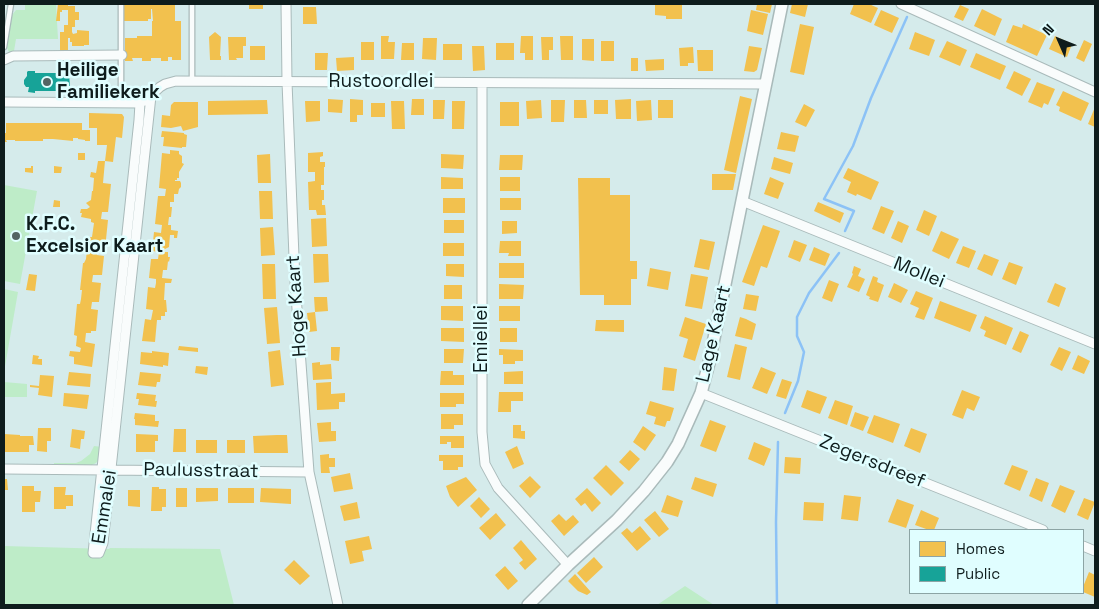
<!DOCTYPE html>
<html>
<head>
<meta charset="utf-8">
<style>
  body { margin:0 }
  #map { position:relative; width:1099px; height:609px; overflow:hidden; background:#d5ebeb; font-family:"Space Grotesk",sans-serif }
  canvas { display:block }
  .frame { position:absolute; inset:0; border:5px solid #0e1c1c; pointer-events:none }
  .legend { position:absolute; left:909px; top:529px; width:175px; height:65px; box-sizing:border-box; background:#e0feff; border:1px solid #8ca4a4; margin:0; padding:6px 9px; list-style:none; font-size:15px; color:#0e1c1c }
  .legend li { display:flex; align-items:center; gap:10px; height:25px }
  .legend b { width:25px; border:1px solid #8ca4a4 }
  .north { position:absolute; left:1034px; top:15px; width:50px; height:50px; -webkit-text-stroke:4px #e0feff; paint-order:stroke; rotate:314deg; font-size:14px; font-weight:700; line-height:20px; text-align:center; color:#0e1c1c }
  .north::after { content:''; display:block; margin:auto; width:18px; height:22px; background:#0e1c1c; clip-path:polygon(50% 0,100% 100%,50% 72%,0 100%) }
</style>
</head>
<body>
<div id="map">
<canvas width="1099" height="609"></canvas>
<div class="frame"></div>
<ul class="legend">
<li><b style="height:14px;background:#f2c14e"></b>Homes</li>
<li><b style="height:14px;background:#17a398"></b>Public</li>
</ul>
<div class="north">N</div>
</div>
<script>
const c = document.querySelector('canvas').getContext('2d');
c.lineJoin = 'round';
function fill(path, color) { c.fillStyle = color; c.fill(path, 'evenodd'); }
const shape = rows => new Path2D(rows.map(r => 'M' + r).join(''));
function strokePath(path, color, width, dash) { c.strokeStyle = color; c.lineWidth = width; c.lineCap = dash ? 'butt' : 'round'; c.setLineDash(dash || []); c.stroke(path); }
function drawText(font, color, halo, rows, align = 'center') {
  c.font = font + ' "Space Grotesk",sans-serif'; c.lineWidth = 5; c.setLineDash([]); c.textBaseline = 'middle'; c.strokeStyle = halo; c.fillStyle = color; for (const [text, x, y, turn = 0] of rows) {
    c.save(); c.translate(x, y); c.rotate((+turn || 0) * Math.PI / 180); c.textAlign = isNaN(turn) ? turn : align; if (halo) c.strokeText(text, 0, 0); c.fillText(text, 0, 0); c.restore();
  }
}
fill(shape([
  [25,4,56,4,58,39,16,39,14,51,9,52,7,48,12,15,16,10,25,10],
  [4,185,37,191,20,284,4,281],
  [4,289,18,292,4,372],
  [4,382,27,384,27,397,4,397],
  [94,446,102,447,100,458,96,463,92,465,54,465,54,463,76,463,81,461,90,454],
  [4,546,109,549,110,548,220,549,234,605,4,605],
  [685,586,714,605,657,605]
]), '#beecc8');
fill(shape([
  [58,4,68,4,68,6,75,6,75,12,79,12,79,20,75,20,75,27,72,27,72,32,73,34,77,33,77,30,89,31,89,45,84,45,84,46,72,46,72,42,70,42,70,38,68,38,68,51,60,51,60,32,64,32,64,25,68,25,68,10,62,10,62,12,60,12,60,21,56,21],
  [152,4,175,4,175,21,181,21,181,60,172,60,172,57,168,57,168,61,161,61,161,58,151,58,151,61,142,61,142,58,132,58,133,61,125,61,125,38,137,38,137,36,152,36,152,21,153,21,152,9,151,9,151,19,148,19,148,21,124,21,124,5,152,5],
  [249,4,263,4,263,9,249,9],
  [655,4,682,4,682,19,666,19,666,16,655,15],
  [757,4,772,4,770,13,756,10],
  [792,4,808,4,805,17,790,13],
  [854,4,869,4,878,8,871,23,850,14],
  [960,5,969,9,963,21,954,17],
  [303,7,316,7,317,24,303,24],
  [982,9,1002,19,995,36,974,26],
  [751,10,768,14,763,35,747,31],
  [881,10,899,18,892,33,874,25],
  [800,24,814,27,804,75,790,72],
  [1023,24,1047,35,1037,56,1006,42,1013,25,1022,28],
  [215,32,221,37,220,56,221,56,221,60,210,60,209,37],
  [915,32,935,40,929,56,909,49],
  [381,36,389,36,388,42,395,42,394,59,381,59],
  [521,36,533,36,533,60,525,60,525,53,520,53],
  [560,36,573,36,573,60,561,60],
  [1055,36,1072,44,1067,57,1049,49],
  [228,37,246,37,246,46,243,46,243,58,236,58,237,60,229,60],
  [541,37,553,37,553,50,549,50,549,60,542,60],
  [423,38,437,38,436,60,422,59],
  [582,39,594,39,594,61,582,60],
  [1084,40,1092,44,1084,62,1076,58],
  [601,41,614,41,614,61,601,61],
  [947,41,967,50,960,66,939,57],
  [361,42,374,42,374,60,361,60],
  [402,43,414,43,414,60,401,60],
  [496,43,514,43,514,60,496,60],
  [443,44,462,44,462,60,443,60],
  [250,46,265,46,265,60,250,60],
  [472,46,484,46,485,70,473,71],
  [749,46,762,48,757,70,754,72,744,71],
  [693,47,694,63,688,63,688,66,680,66,679,48],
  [697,50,713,50,713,71,698,71],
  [315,53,328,53,327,70,315,70],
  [976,53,1006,66,1000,80,970,67],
  [354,57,354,70,337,71,336,58],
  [631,58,638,58,638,71,631,71],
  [664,59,664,70,646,71,645,60],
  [1014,71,1031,79,1022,96,1006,88],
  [1037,82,1055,89,1048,105,1044,103,1042,108,1028,102],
  [1063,91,1089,103,1081,121,1059,111,1060,107,1056,105],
  [740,96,752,99,736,173,724,170],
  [328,99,343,100,342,113,328,112],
  [350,99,363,100,363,115,357,115,357,122,350,122],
  [412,99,424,99,424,115,411,115],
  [631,99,631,119,616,119,615,100],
  [267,100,268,114,208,115,208,101],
  [433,100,445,100,444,119,433,119],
  [541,100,542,118,527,119,526,101],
  [551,100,565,100,564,122,551,122],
  [574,100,586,100,587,118,574,118],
  [594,100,608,100,608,114,594,114],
  [651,100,652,120,637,121,636,101],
  [658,100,673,100,673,118,658,118],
  [305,101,320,101,320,121,306,122],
  [391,101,404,101,405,129,392,129],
  [452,101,465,101,464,129,452,129],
  [174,102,198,102,198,127,183,131,181,126,171,128,161,127,162,115,170,116,171,105],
  [500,102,519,102,519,126,500,126],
  [371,103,385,103,385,117,371,117],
  [804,104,815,110,806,127,795,122],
  [1095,107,1095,127,1088,124],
  [89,113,122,114,124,117,122,138,116,137,113,162,105,161,107,145,97,145,97,128,89,128],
  [6,123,82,123,82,130,90,130,90,141,85,141,85,140,78,139,78,138,73,138,73,141,53,139,43,139,43,141,15,141,15,140,6,140,7,142,4,142,4,133,6,133],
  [162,131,184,133,184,134,187,135,186,147,182,147,182,148,163,146,164,137,161,137],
  [781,132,799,136,795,152,777,149],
  [170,150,179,151,179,154,182,156,182,163,184,164,179,172,179,178,177,178,177,180,175,180,175,181,180,181,181,183,181,187,179,189,178,194,174,194,174,202,170,202,170,207,172,207,171,217,169,217,168,225,171,225,171,230,178,231,177,238,174,238,174,235,170,235,169,247,165,249,165,252,168,252,168,257,170,257,169,262,168,261,167,270,163,270,162,278,172,279,171,283,165,283,164,300,166,300,167,312,165,312,165,316,161,316,161,320,157,320,155,342,142,341,145,319,151,320,153,310,146,309,148,287,155,288,156,283,156,279,149,278,151,259,158,259,159,252,152,251,154,232,161,233,162,225,155,224,158,196,165,196,166,189,159,188,162,153,170,154],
  [323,152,323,156,320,157,320,162,325,162,325,167,324,167,324,185,321,185,321,190,324,190,324,200,322,200,322,205,325,205,326,215,317,215,316,210,309,210,308,182,315,181,315,172,308,172,308,153],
  [78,153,85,153,85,160,78,160],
  [270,154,271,183,258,183,257,155],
  [441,154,464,155,463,169,441,168],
  [500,155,523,155,522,170,499,170],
  [774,157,793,163,790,174,771,169],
  [98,161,105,161,103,183,111,184,108,212,102,212,101,219,108,220,105,249,98,248,97,255,104,256,102,275,93,275,92,282,101,283,99,302,92,302,91,309,98,310,96,331,91,331,91,333,86,333,85,342,95,344,92,367,74,364,74,357,69,356,70,351,80,352,81,348,76,346,77,336,74,335,77,304,80,304,81,299,82,290,80,290,83,263,84,263,86,259,87,250,85,250,86,237,92,237,94,223,91,222,91,219,81,217,82,213,80,213,81,209,87,209,90,207,86,203,91,200,92,191,93,191,94,178,90,177,91,172,96,173],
  [31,166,33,166,33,173,25,172,25,168,31,168],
  [54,166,62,167,61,173,54,173],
  [848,168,879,182,871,200,857,194,856,196,847,192,851,182,843,178],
  [712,174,736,174,733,190,712,190],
  [441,177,463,178,463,189,441,189],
  [500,177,520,177,520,191,500,191],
  [770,177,784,183,778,199,764,194],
  [578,178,610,178,610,195,630,195,630,261,637,261,637,279,631,279,631,305,604,305,604,295,580,295],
  [259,191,272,191,273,219,260,219],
  [443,198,465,198,465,213,443,213],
  [500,198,521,198,521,210,500,210],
  [54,200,60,201,60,207,53,207],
  [818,202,844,213,840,223,814,211],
  [881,206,894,211,884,234,872,229],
  [924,210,937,216,929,236,916,230],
  [326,218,327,246,312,247,311,219],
  [444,220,464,220,464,233,444,233],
  [502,221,517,221,517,233,502,234],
  [898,221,909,226,902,243,891,238],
  [763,225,780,231,767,268,761,266,754,286,742,282],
  [273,227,275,255,261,256,260,228],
  [941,231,959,239,949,259,932,251],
  [700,239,715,242,709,270,694,267],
  [794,240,807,245,800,262,788,257],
  [500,241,521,241,521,256,508,256,509,253,499,253],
  [443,243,464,243,464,256,443,256],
  [963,246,976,251,969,268,956,263],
  [814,247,830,254,825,266,809,260],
  [313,254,328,254,329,282,314,283],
  [984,254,999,260,992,276,977,269],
  [1009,262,1023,267,1016,285,1002,279],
  [499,263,524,263,524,278,499,278],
  [262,264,275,264,276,299,263,299],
  [446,264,464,264,464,277,446,276],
  [854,266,861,269,858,276,865,279,859,292,847,287,853,274,852,273],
  [650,268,671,272,668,290,647,286],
  [29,274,37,275,35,291,26,290],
  [691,274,708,277,702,309,685,306],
  [873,276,878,278,877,282,884,285,878,302,869,299,870,297,866,295],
  [829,280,839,284,832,302,822,298],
  [894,283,908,290,901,303,888,297],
  [1055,283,1066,288,1059,307,1047,302],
  [499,284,524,285,523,299,499,299],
  [444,285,462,285,462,299,444,299],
  [916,291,933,298,924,320,915,317,919,308,910,304],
  [746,294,759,296,756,311,743,309],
  [314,297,327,297,328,311,315,312,317,331,309,332,307,313,315,312],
  [940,301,977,315,970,332,934,318],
  [441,306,463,306,463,321,441,320],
  [499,306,520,306,520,321,499,321],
  [277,307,280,343,267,344,264,308],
  [985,316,1013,328,1006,345,984,336,986,331,980,328],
  [685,317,706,324,695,361,683,357,688,339,679,336],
  [740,317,746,319,756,324,752,340,735,336],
  [596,320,624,320,624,332,595,331],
  [441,328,464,328,464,342,441,341],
  [500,328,517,328,517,342,500,342],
  [1020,331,1029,335,1021,353,1012,349],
  [735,344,747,347,740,380,727,377],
  [179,346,198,348,198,352,178,350],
  [331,347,340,347,339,361,331,360],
  [1059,347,1071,352,1062,371,1050,365],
  [444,349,464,349,463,363,444,363],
  [499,349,523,350,523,361,515,361,515,364,503,364,503,355,499,355],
  [280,350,284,385,271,387,268,352],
  [152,351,169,353,168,366,163,365,163,367,140,364,141,352,152,353],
  [33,355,39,356,38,359,42,359,42,365,32,364],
  [1078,355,1090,361,1084,374,1072,369],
  [320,362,320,365,331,364,332,379,313,380,312,363],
  [196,366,208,367,207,375,195,373],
  [664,367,677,369,674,391,662,390],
  [761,367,776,373,767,394,752,388],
  [441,371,453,371,453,375,464,375,464,385,440,385],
  [523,371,523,384,504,384,504,372],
  [69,372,91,374,90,387,67,385],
  [140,372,161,374,160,382,157,382,156,387,138,385],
  [40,375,54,376,52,397,38,395,39,388,30,387,30,385,39,386],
  [782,379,792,382,786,399,776,396],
  [331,382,331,394,345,393,345,402,339,402,339,409,317,410,316,383],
  [807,390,827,397,820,414,801,407],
  [962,390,980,397,974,411,967,408,963,419,952,415],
  [499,392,523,392,523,401,511,401,511,412,498,412],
  [64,393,89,395,87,409,63,406],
  [137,393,156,395,155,401,157,401,156,407,138,405,139,399,136,399],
  [440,393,464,393,464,404,456,404,456,407,440,407],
  [835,400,853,406,847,425,828,418],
  [650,401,674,408,670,421,667,421,665,427,654,424,656,417,646,414],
  [855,412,869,417,863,431,850,426],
  [135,413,155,415,155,421,159,421,158,427,135,425,135,419,134,419],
  [441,414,463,414,463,425,454,425,454,429,441,429],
  [874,415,900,424,893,443,867,433],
  [710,420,726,426,716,452,700,446],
  [331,422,331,431,336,431,336,441,319,442,317,423],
  [513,425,521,425,521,431,525,431,525,439,513,438],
  [643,426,656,435,645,451,633,442],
  [38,428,51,428,51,441,47,441,47,452,37,451],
  [911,428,927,434,920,453,904,446],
  [72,429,85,431,84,439,81,439,80,449,70,447],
  [174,429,186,429,186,452,173,452],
  [4,434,20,435,20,436,33,436,34,445,29,445,29,452,4,452],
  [136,434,158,435,158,441,155,441,155,452,136,452],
  [277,435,287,435,288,453,254,453,253,436],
  [440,436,464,436,464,448,451,448,451,442,447,442,447,444,440,444],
  [196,440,217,440,217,453,196,453],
  [227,440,245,440,245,453,227,453],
  [754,442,771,449,764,466,748,459],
  [517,446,524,464,513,469,505,452],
  [630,450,640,459,629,471,619,462],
  [329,454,329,458,335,458,335,467,329,467,330,473,321,473,320,455],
  [439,455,463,455,463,467,458,467,458,470,443,470,443,461,439,461],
  [785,457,801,458,800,474,784,473],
  [606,465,624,483,611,496,593,478],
  [1012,465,1028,471,1020,491,1004,484],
  [350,473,353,489,334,492,331,477],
  [530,476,541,487,530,498,519,486],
  [466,477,477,490,458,507,450,497,446,486],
  [695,477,717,484,713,497,691,489],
  [1036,478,1049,483,1042,502,1029,496],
  [4,479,7,479,8,490,4,490],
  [1060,485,1075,491,1065,513,1051,506],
  [22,486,34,486,34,491,41,491,40,502,35,502,35,512,22,512],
  [54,487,66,487,65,495,73,495,73,506,66,506,66,509,54,509],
  [152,487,159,487,159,489,166,489,166,507,162,507,162,511,151,511],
  [176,488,187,488,187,507,176,507],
  [196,488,218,488,218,501,196,502],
  [228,488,254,488,254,503,228,503],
  [261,488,291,489,291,504,260,502],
  [587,488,601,503,592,512,585,503,581,506,575,499],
  [128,490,140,490,140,507,128,506],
  [667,495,683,501,678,517,661,512],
  [844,495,861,497,858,521,841,519],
  [479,497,490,509,481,518,470,506],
  [1084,498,1095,502,1088,520,1077,515],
  [897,499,914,505,906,528,888,522],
  [357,502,360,518,344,521,340,506],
  [804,502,824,503,823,521,803,520],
  [921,510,939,518,934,530,929,530,915,525],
  [655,511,669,529,659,537,644,520],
  [496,513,506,525,490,540,479,528],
  [559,514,566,521,573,515,579,522,564,536,551,521],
  [640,526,651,539,637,551,621,533,627,528,632,533],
  [369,536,372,549,362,551,364,561,350,564,345,541],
  [521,540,537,559,525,570,519,563,523,560,513,548],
  [594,557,603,567,586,583,577,573],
  [294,560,310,576,300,585,284,570],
  [505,566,518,581,508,590,495,575],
  [1089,572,1095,575,1095,597,1083,592,1083,587],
  [575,574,591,592,587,595,578,591,568,581]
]), '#f2c14e');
fill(shape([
  [28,71,35,71,35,73,69,73,70,87,65,91,35,91,35,93,28,92,29,87,26,87,24,84,24,80,27,76,27,72]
]), '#17a398');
strokePath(shape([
  [845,231,854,211,824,199,853,146,871,98,907,17],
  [785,413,798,381,804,352,797,336,797,317,809,293,839,253],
  [777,605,776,522,778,442]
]), '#8cc2f6', 2.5);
const service = shape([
  [121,4,121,102],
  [4,47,11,4],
  [192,81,192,4]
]);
const minor = shape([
  [286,4,287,82,295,282,309,472,338,605],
  [901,4,1095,92],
  [4,60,13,56,122,55],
  [482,83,482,432,485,464,498,488,568,565],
  [4,102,140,103,146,100,160,87,165,84,176,81,765,84],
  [140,103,139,120,93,553,99,553,103,543,151,96],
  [742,201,1095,344],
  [701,393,1043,530],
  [4,469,309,472],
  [1083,546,1095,551]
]);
const tertiary = shape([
  [528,605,568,565,617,520,644,491,667,462,678,444,701,393,709,363,782,4]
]);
strokePath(service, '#a9baba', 7);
strokePath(minor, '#a9baba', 11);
strokePath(tertiary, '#a9baba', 14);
strokePath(service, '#f9fcfc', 4.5);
strokePath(minor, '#f9fcfc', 9);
strokePath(tertiary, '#f9fcfc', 11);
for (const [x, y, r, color] of [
  [47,82,5,"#546464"],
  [16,236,5,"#546464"]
]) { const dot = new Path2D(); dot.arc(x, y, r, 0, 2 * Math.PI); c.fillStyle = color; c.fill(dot); strokePath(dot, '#e0feff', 2); }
drawText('bold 19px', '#0e1c1c', '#e0feff', [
  ["Heilige",57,71],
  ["Familiekerk",57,93],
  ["K.F.C.",26,225],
  ["Excelsior Kaart",26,247]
], 'left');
drawText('19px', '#0e1c1c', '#e0feff', [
  ["Rustoordlei",381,82],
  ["Mollei",919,273,22],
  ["Hoge Kaart",297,306,-94],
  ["Lage Kaart",714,334,-77],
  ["Emiellei",482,339,-90],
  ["Zegersdreef",872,462,22],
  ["Paulusstraat",201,471,1],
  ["Emmalei",105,507,-81]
]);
</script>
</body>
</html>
